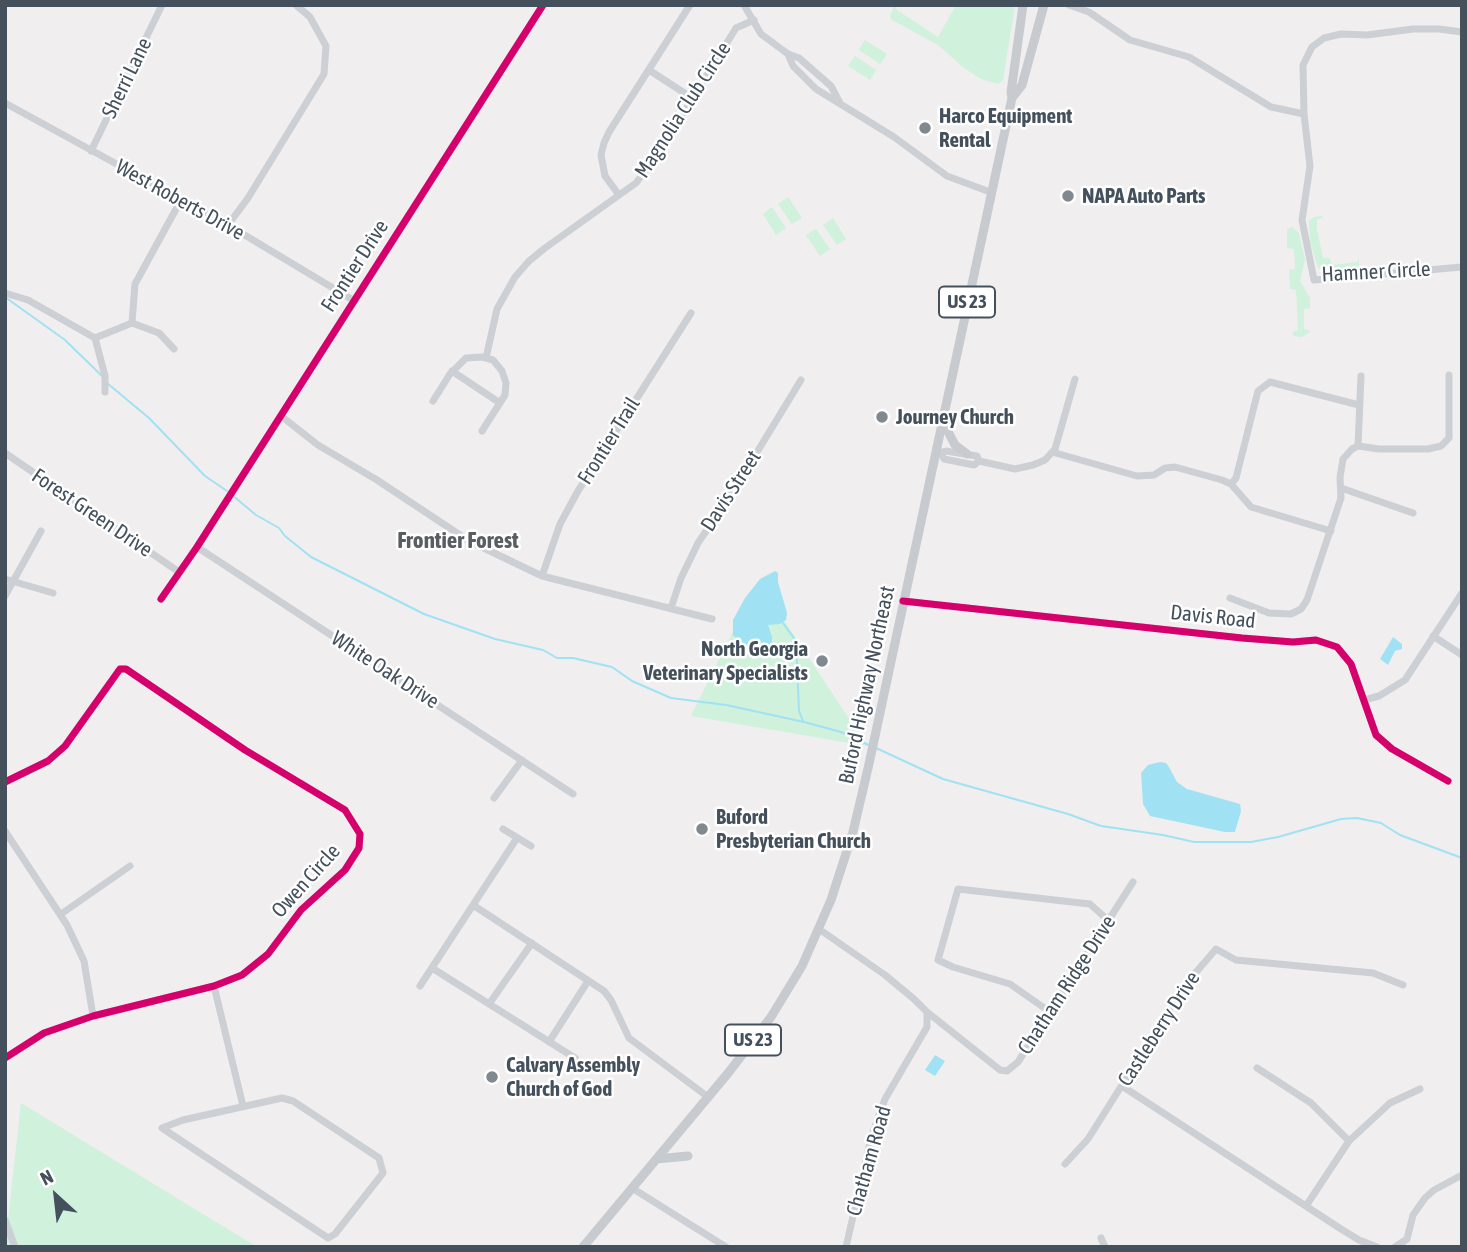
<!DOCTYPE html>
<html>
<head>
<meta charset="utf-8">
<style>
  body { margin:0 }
  #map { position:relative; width:1467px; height:1252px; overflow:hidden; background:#f0eeee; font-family:"Asap Condensed",sans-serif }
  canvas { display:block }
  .frame { position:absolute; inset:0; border:7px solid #44515d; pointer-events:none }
  .north { position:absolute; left:21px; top:1161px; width:70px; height:70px; -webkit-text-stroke:5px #fff; paint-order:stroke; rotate:333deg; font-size:19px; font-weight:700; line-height:28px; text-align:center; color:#44515d }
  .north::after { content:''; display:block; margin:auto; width:24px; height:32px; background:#44515d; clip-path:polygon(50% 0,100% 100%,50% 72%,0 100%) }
</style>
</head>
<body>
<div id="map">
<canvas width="1467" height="1252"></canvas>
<div class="frame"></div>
<div class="north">N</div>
</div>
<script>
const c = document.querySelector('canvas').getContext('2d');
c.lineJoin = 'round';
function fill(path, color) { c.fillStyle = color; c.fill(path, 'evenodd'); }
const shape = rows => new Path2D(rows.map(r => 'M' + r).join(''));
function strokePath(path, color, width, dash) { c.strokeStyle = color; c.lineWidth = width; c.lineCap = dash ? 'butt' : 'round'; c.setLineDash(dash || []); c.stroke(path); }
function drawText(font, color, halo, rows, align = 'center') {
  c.font = font + ' "Asap Condensed",sans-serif'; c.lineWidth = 5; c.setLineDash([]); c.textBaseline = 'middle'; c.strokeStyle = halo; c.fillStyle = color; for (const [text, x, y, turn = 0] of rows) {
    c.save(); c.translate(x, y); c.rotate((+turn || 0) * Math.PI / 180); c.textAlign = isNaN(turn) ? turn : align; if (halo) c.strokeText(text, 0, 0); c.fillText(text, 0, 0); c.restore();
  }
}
fill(shape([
  [895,5,897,10,938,37,956,5,1015,5,1003,80,998,84,981,79,964,68,938,45,892,20,890,15],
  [865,40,887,54,880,64,859,50],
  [855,56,876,70,870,80,848,66],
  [788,197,802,218,792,224,778,204],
  [772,207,786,228,776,235,763,214],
  [1322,216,1323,218,1317,219,1317,229,1323,258,1330,258,1332,265,1358,262,1359,256,1359,266,1355,270,1329,273,1318,268,1310,241,1309,221,1314,217],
  [833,218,846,239,837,245,823,225],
  [1292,227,1299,233,1305,260,1300,281,1310,298,1310,308,1304,309,1304,329,1311,331,1302,337,1294,336,1292,333,1298,330,1296,290,1290,289,1289,270,1295,269,1294,249,1287,248,1287,229],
  [816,229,830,249,820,256,806,235],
  [758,581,867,746,691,716],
  [21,1103,257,1247,5,1247]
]), '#d0f1dc');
fill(shape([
  [775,571,778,573,778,582,787,613,786,620,780,624,768,625,772,637,772,646,746,649,733,635,733,620,745,598,760,579],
  [1393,637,1402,644,1402,649,1395,651,1388,665,1380,659],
  [1160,762,1166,763,1169,767,1177,782,1187,789,1240,804,1241,811,1235,832,1225,832,1150,816,1143,804,1141,773,1148,765],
  [935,1055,945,1061,935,1076,925,1070]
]), '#a0e2f3');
strokePath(shape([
  [5,297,65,340,102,376],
  [107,383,149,418,205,476,227,491],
  [232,495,256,515,279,528,285,536,311,557,424,614,495,639,543,650,557,658,573,658,612,667,632,681,671,698,726,705,804,722,841,732,871,746],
  [783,623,796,641,799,711,803,721],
  [876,748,943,779,1068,814,1101,826,1163,835,1194,842,1251,842,1278,837,1341,819,1357,818,1381,823,1400,835,1462,858]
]), '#a0e2f3', 2);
strokePath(shape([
  [744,5,761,34,788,54,799,58,831,86,840,103],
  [1069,5,1089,12,1130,40,1189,57,1271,107,1304,114],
  [1462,32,1439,29,1413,29,1367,35,1341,34,1324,38,1312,47,1303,65,1304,114,1310,166,1302,220,1314,280,1462,267],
  [788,54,793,66,816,89,894,137,947,176,990,192],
  [649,70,692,98],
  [5,103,228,225,353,300],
  [91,151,162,5],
  [619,195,605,176,601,155,604,143,609,132,690,5],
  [228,225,248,198,324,74,326,46,310,17,296,5],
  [5,293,28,300,95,338],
  [132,323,135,284,181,200],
  [95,338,132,323,159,333,174,349],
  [95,338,105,376,105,392],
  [486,358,497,309,515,277,529,261,545,248,636,183,660,151,736,28,754,20],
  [452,371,500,403],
  [433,401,450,374,466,358,482,357,493,360,502,371,506,383,505,395,482,431],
  [281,416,318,445,377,480,469,541,542,576,712,619],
  [1358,446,1361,376],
  [1052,452,1137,476,1154,475,1165,468,1175,467,1222,480,1231,484,1251,507,1331,531],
  [5,453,179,572],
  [939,453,946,451,977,456,979,461],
  [941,453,944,459,974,465,979,461,1015,469,1033,465,1045,460,1055,449,1075,379],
  [1231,484,1236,478,1258,391,1270,382,1359,405],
  [1341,488,1413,513],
  [197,547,573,794],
  [542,576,560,524,578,491,691,313],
  [5,579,53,593],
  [5,596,41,531],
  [1230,598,1269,613,1291,614,1301,609,1307,600,1341,498,1340,477,1343,459,1352,449,1358,446,1379,449,1428,449,1441,446,1449,438,1449,375],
  [161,599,197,547,543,5],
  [903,601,1242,638,1293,642,1316,640,1337,647,1351,664,1376,735,1392,749,1448,781],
  [671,608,681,578,698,543,737,485,801,380],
  [1433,636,1462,655],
  [1364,700,1379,696,1405,680,1462,593],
  [5,782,48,761,65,746,120,669,126,669,245,750,345,810,360,834,359,848,345,870,301,910,268,954,242,975,214,986,93,1016,44,1033,5,1058],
  [494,798,522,760],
  [503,829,531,846],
  [5,831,67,925,84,961,93,1016],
  [473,905,517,838],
  [61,914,130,866],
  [819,929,885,975,914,999,927,1012,927,1027,885,1099,871,1138,846,1247],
  [432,968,575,1058],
  [214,986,243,1106],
  [420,986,473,905,604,991,611,1000,629,1038,708,1097],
  [489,1004,532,943],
  [927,1012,1000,1070,1007,1071,1018,1062,1133,882],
  [1050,1012,1010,984,953,967,938,960,958,889,1090,904,1109,921],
  [549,1042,588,981],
  [1257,1068,1311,1103,1349,1141],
  [1122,1086,1341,1229,1359,1240,1377,1247],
  [282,1098,293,1101,379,1158,383,1173,335,1234,328,1238,162,1128,183,1120,282,1098],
  [1065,1164,1088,1139,1185,985,1216,949,1236,960,1373,973,1403,985],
  [632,1188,726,1247],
  [1306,1206,1349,1141,1390,1103,1420,1089],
  [5,1220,15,1247],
  [1101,1238,1105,1247],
  [1395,1247,1407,1239,1413,1215,1425,1198,1434,1190,1462,1175]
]), '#cccfd3', 7);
strokePath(shape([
  [1012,98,1022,85,1044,5],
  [942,420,955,445,967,454],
  [656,1159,688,1156],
  [583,1247,729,1072,771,1017,802,966,831,900,853,832,869,764,1012,98,1011,92,1023,5]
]), '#c7cbcf', 9);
strokePath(shape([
  [161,599,197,547,543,5],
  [903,601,1242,638,1293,642,1316,640,1337,647,1351,664,1376,735,1392,749,1448,781],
  [5,782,48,761,65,746,120,669,126,669,245,750,345,810,360,834,359,848,345,870,301,910,268,954,242,975,214,986,93,1016,44,1033,5,1058]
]), '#d6006c', 7);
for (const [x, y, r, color] of [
  [925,128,7,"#808890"],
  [1068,196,7,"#808890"],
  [882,417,7,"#808890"],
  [822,661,7,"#808890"],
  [702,829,7,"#808890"],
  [492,1077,7,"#808890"]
]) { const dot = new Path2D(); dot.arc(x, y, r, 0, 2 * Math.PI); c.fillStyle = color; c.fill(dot); strokePath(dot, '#fff', 2.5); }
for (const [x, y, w] of [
  [967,302,56],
  [753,1040,56]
]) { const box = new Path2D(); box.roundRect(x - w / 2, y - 15.5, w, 31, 5); c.fillStyle = '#fff'; c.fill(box); strokePath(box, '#44515d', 2); }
drawText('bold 19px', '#44515d', null, [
  ["US 23",967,302],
  ["US 23",753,1040]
]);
drawText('21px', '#44515d', '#fff', [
  ["Sherri Lane",127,78,-64],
  ["Magnolia Club Circle",683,110,-57],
  ["West Roberts Drive",180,200,29],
  ["Frontier Drive",355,266,-57],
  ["Hamner Circle",1376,272,-3],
  ["Frontier Trail",609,441,-58],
  ["Davis Street",731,491,-57],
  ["Forest Green Drive",92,513,34],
  ["Davis Road",1213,617,6],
  ["White Oak Drive",385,670,33],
  ["Buford Highway Northeast",867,685,-78],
  ["Owen Circle",306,881,-48],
  ["Chatham Ridge Drive",1067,985,-57],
  ["Castleberry Drive",1159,1029,-57],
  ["Chatham Road",869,1161,-74]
]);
drawText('bold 21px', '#44515d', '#fff', [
  ["Harco Equipment",939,116],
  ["Rental",939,140],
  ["NAPA Auto Parts",1082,196],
  ["Journey Church",896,417],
  ["North Georgia",808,649,"right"],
  ["Veterinary Specialists",808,673,"right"],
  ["Buford",716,817],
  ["Presbyterian Church",716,841],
  ["Calvary Assembly",506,1065],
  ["Church of God",506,1089]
], 'left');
drawText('bold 23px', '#595e63', '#fff', [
  ["Frontier Forest",458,541]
]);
</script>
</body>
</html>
